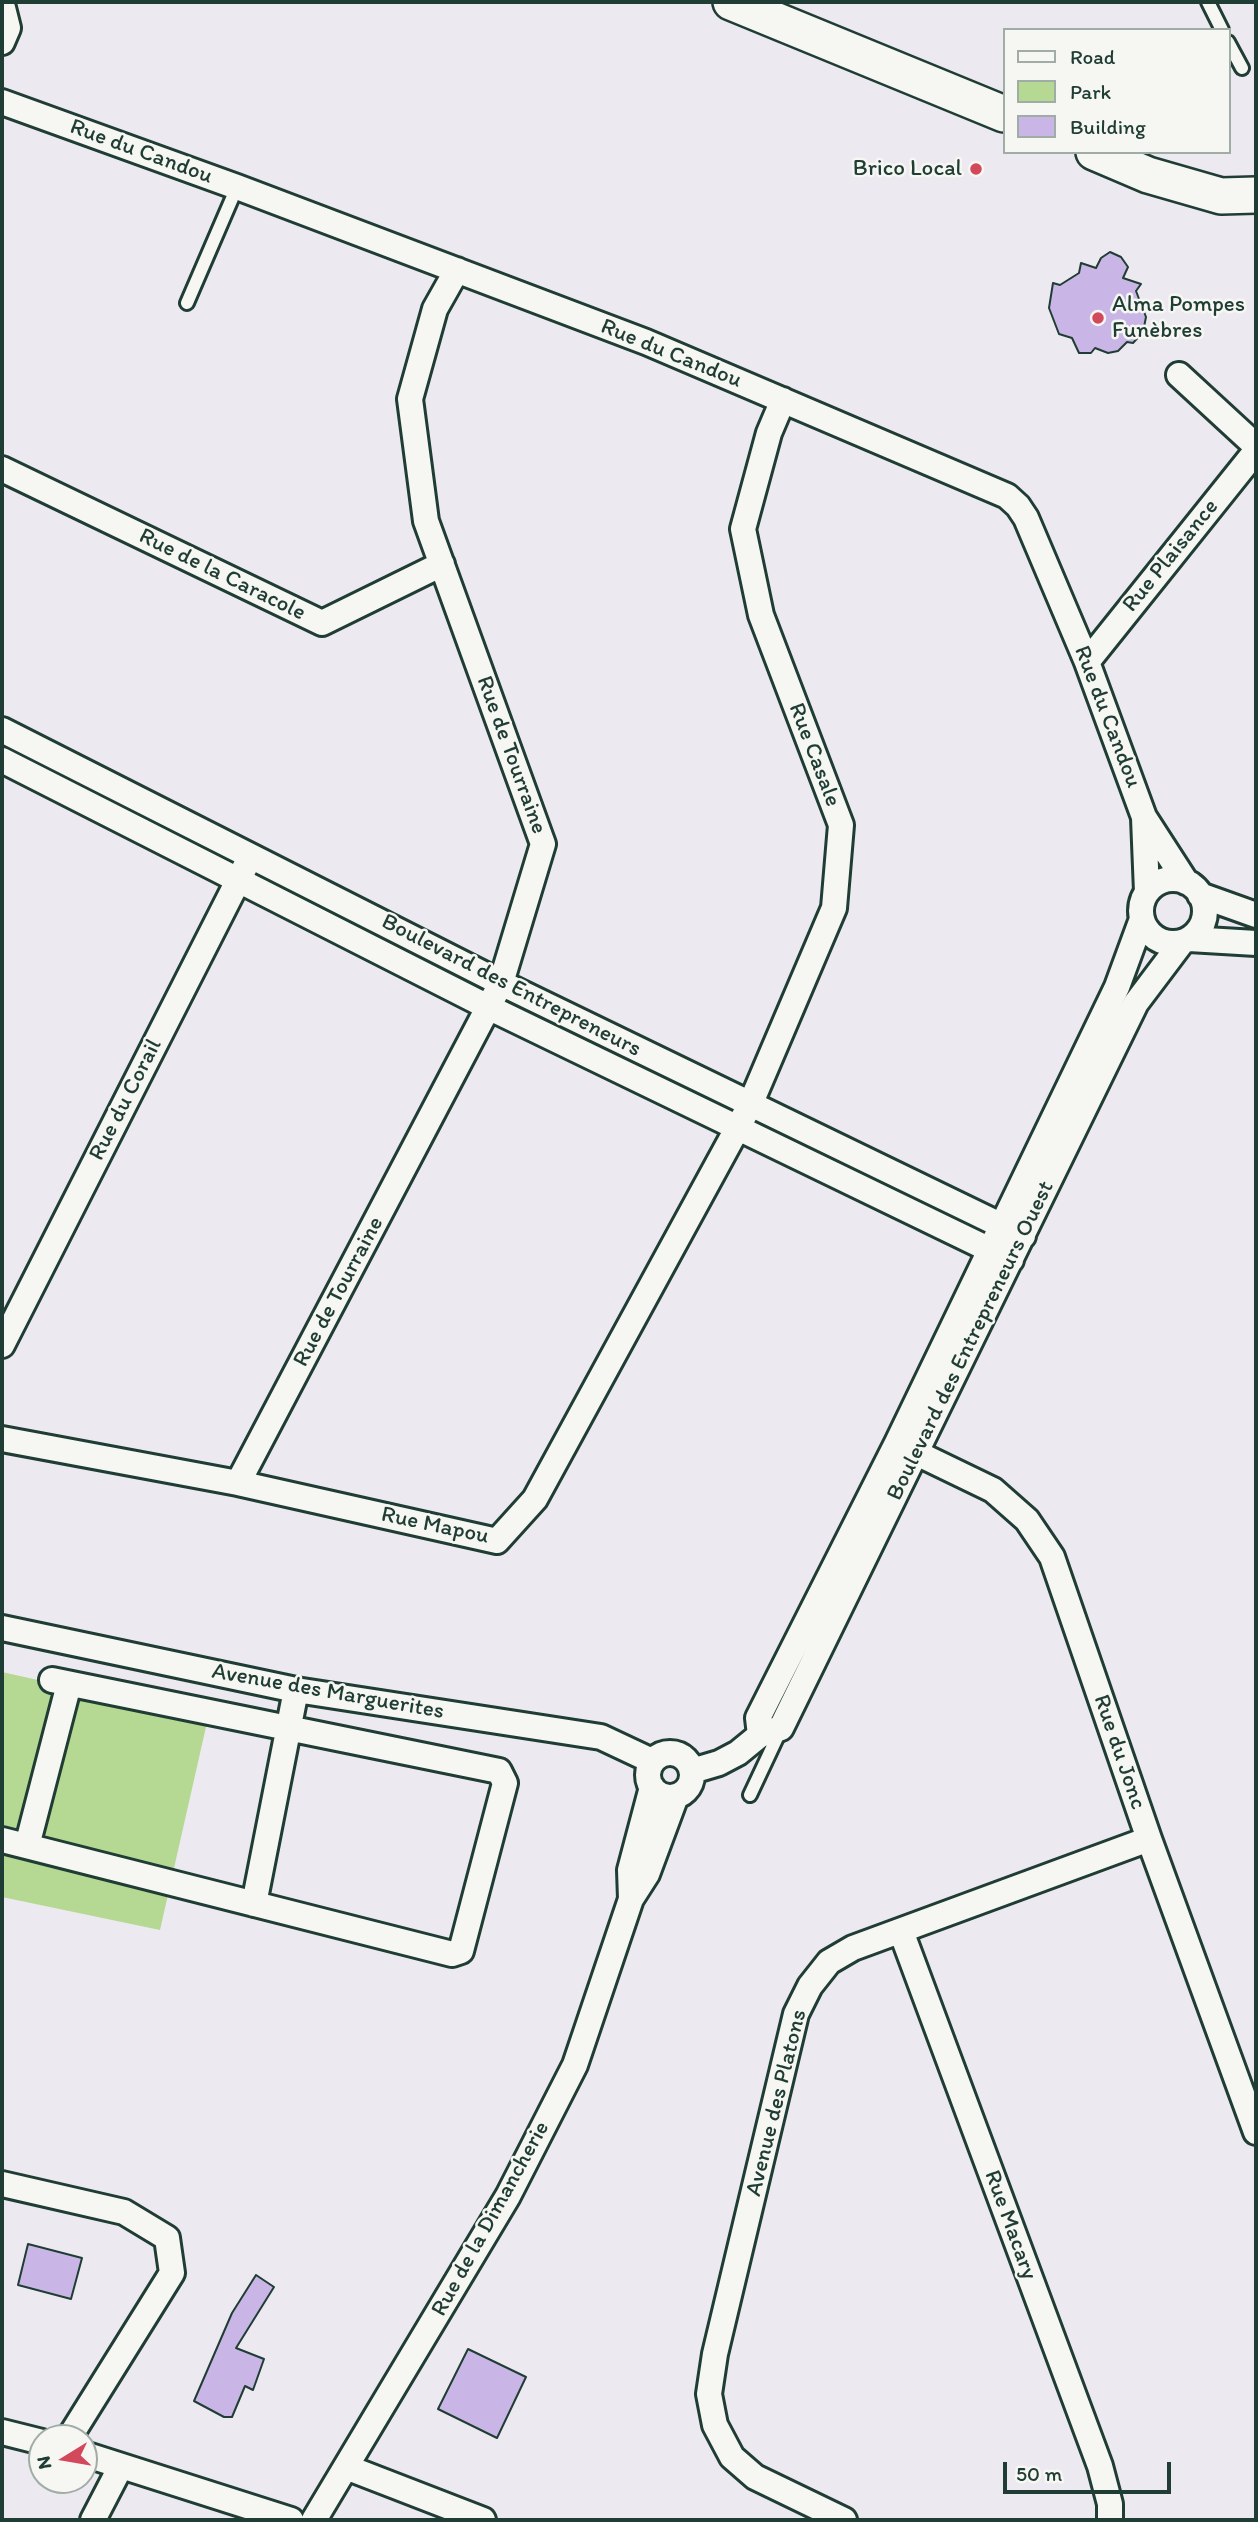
<!DOCTYPE html>
<html>
<head>
<meta charset="utf-8">
<style>
  body { margin:0 }
  #map { position:relative; width:1258px; height:2522px; overflow:hidden; background:#ede9f0; font-family:Itim,sans-serif }
  canvas { display:block }
  .frame { position:absolute; inset:0; border:4px solid #1f3d34; pointer-events:none }
  .legend { position:absolute; left:1003px; top:28px; width:228px; height:126px; box-sizing:border-box; background:#f6f6f2; border:2px solid #a0aca6; margin:0; padding:9px 12px; list-style:none; font-size:21px; color:#1f3d34 }
  .legend li { display:flex; align-items:center; gap:14px; height:35px }
  .legend b { width:35px; border:2px solid #a0aca6 }
  .north { position:absolute; left:28px; top:2424px; width:70px; height:70px; box-sizing:border-box; background:#f6f6f2; border:2px solid #a0aca6; border-radius:50%; rotate:259deg; font-size:19px; font-weight:700; line-height:28px; text-align:center; color:#1f3d34 }
  .north::after { content:''; display:block; margin:auto; width:24px; height:32px; background:#d1495b; clip-path:polygon(50% 0,100% 100%,50% 72%,0 100%) }
  .scale { position:absolute; left:1003px; top:2462px; width:168px; height:32px; box-sizing:border-box; border:4px solid #1f3d34; border-top:0; padding-left:9px; font-size:21px; line-height:24px; white-space:nowrap; color:#1f3d34; -webkit-text-stroke:5px #f6f6f2; paint-order:stroke }
</style>
</head>
<body>
<div id="map">
<canvas width="1258" height="2522"></canvas>
<div class="frame"></div>
<ul class="legend">
<li><b style="height:9px;background:#f6f6f2"></b>Road</li>
<li><b style="height:19px;background:#b5d892"></b>Park</li>
<li><b style="height:19px;background:#c9b6e6"></b>Building</li>
</ul>
<div class="north">N</div>
<div class="scale">50 m</div>
</div>
<script>
const c = document.querySelector('canvas').getContext('2d');
c.lineJoin = 'round';
function fill(path, color) { c.fillStyle = color; c.fill(path, 'evenodd'); }
const shape = rows => new Path2D(rows.map(r => 'M' + r).join(''));
function strokePath(path, color, width, dash) { c.strokeStyle = color; c.lineWidth = width; c.lineCap = dash ? 'butt' : 'round'; c.setLineDash(dash || []); c.stroke(path); }
function drawText(font, color, halo, rows, align = 'center') {
  c.font = font + ' Itim,sans-serif'; c.lineWidth = 5; c.setLineDash([]); c.textBaseline = 'middle'; c.strokeStyle = halo; c.fillStyle = color; for (const [text, x, y, turn = 0] of rows) {
    c.save(); c.translate(x, y); c.rotate((+turn || 0) * Math.PI / 180); c.textAlign = isNaN(turn) ? turn : align; if (halo) c.strokeText(text, 0, 0); c.fillText(text, 0, 0); c.restore();
  }
}
fill(shape([
  [2,1672,208,1718,160,1930,2,1897]
]), '#b5d892');
const building = shape([
  [1110,252,1121,257,1128,267,1123,278,1141,284,1136,291,1146,317,1143,332,1133,343,1127,342,1118,351,1108,353,1095,348,1091,353,1079,353,1072,338,1059,334,1049,308,1053,283,1060,285,1079,273,1081,263,1096,268,1101,258,1110,252],
  [28,2244,82,2258,71,2299,18,2285,28,2244],
  [256,2275,274,2287,236,2348,264,2359,253,2390,245,2386,232,2417,224,2417,194,2401,232,2313,256,2275],
  [468,2349,526,2377,497,2438,438,2409,468,2349]
]);
fill(building, '#c9b6e6');
strokePath(building, '#1f3d34', 2);
const service = shape([
  [1208,2,1222,30],
  [1228,42,1242,68],
  [187,303,237,187],
  [750,1795,781,1729]
]);
const minor = shape([
  [2,42,8,28,3,8],
  [2,102,237,187,646,342,1007,496,1018,506,1026,518,1087,662,1144,817,1186,882],
  [1179,375,1256,446],
  [2,469,322,623,442,564],
  [1087,662,1256,451],
  [2,730,501,983,1023,1236],
  [2,760,488,1007,1011,1260],
  [1144,818,1147,892],
  '1141 911a32 32 0 1 1 64 0a32 32 0 1 1-64 0Z',
  [1200,895,1256,915],
  [1189,939,1256,943],
  [2,1345,246,865],
  [2,1439,238,1483,497,1541,535,1499,750,1105,834,908,841,825,761,615,743,529,769,433,783,400],
  [902,1446,993,1490,1027,1520,1052,1557,1149,1839,1256,2132],
  [238,1483,501,983,543,844,426,521,410,399,435,309,457,270],
  [2,1628,296,1690,601,1737,652,1761],
  [760,1735,758,1718,897,1443,1117,987,1142,919],
  '648 1775a22 22 0 1 1 44 0a22 22 0 1 1-44 0Z',
  [692,1771,719,1763,738,1753,760,1735,781,1728,1136,1003,1182,942],
  [2,1840,452,1954,461,1951,505,1783,499,1771,52,1680],
  [27,1846,69,1684],
  [631,1899,630,1870,652,1787],
  [254,1904,296,1690],
  [901,1931,1100,2466,1110,2504,1110,2520],
  [2,2184,124,2212,167,2238,172,2273,69,2438],
  [2,2432,42,2442],
  [84,2454,291,2520],
  [346,2467,483,2520],
  [93,2520,121,2466],
  [314,2520,508,2196,575,2065,631,1899,647,1874,676,1796],
  [844,2520,755,2477,732,2457,715,2425,709,2394,715,2354,796,2014,810,1986,829,1962,853,1948,1149,1839]
]);
const secondary = shape([
  [731,2,1004,114],
  [1094,152,1148,175,1221,196,1256,195]
]);
strokePath(service, '#1f3d34', 18);
strokePath(minor, '#1f3d34', 30);
strokePath(secondary, '#1f3d34', 40);
strokePath(service, '#f6f6f2', 12);
strokePath(minor, '#f6f6f2', 24);
strokePath(secondary, '#f6f6f2', 35);
for (const [x, y, r, color] of [
  [976,169,7,"#d1495b"],
  [1098,318,7,"#d1495b"]
]) { const dot = new Path2D(); dot.arc(x, y, r, 0, 2 * Math.PI); c.fillStyle = color; c.fill(dot); strokePath(dot, '#f6f6f2', 2.5); }
drawText('23px', '#1f3d34', '#f6f6f2', [
  ["Rue du Candou",141,152,20],
  ["Rue du Candou",671,354,22],
  ["Rue Plaisance",1171,556,-51],
  ["Rue de la Caracole",222,575,26],
  ["Rue du Candou",1107,717,69],
  ["Rue de Tourraine",511,755,70],
  ["Rue Casale",814,755,69],
  ["Boulevard des Entrepreneurs",511,986,27],
  ["Rue du Corail",126,1100,-63],
  ["Rue de Tourraine",339,1292,-62],
  ["Boulevard des Entrepreneurs Ouest",971,1341,-64],
  ["Rue Mapou",435,1526,12],
  ["Avenue des Marguerites",328,1692,10],
  ["Rue du Jonc",1119,1752,71],
  ["Avenue des Platons",777,2103,-76],
  ["Rue de la Dimancherie",491,2219,-61],
  ["Rue Macary",1010,2225,70]
]);
drawText('23px', '#1f3d34', '#f6f6f2', [
  ["Brico Local",962,169],
  ["Alma Pompes",1112,305,"left"],
  ["Funèbres",1112,331,"left"]
], 'right');
</script>
</body>
</html>
